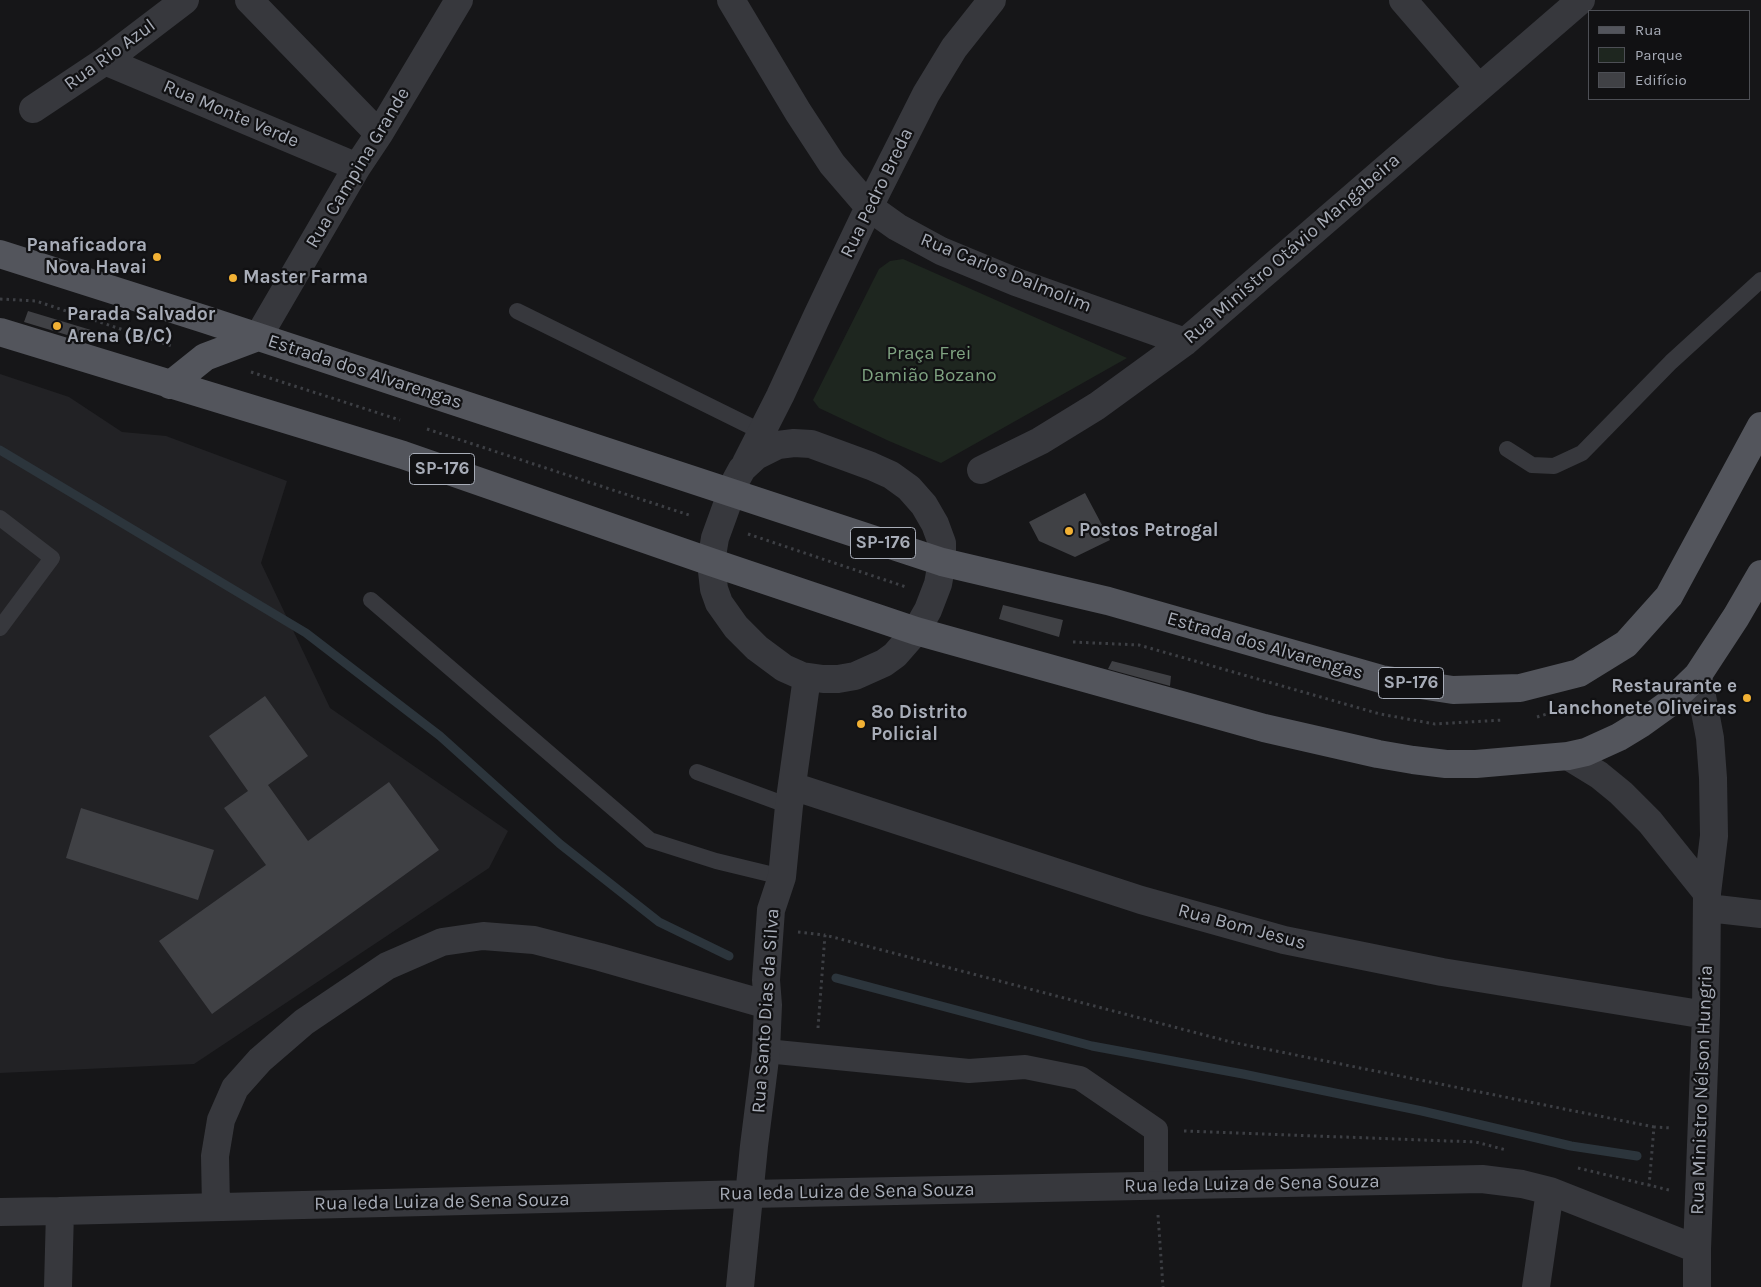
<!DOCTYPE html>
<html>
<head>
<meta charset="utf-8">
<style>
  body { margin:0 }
  #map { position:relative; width:1761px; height:1287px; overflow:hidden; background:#161618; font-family:Karla,sans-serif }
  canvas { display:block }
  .legend { position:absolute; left:1588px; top:10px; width:162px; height:90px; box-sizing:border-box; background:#111113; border:1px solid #4d4f55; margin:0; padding:6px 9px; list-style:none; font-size:15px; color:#a8adb8 }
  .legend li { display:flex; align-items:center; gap:10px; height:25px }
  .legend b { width:25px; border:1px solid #4d4f55 }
</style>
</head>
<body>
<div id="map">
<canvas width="1761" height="1287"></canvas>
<ul class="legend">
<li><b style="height:6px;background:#53555c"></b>Rua</li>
<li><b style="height:14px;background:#1e261f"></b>Parque</li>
<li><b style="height:14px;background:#404145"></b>Edifício</li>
</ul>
</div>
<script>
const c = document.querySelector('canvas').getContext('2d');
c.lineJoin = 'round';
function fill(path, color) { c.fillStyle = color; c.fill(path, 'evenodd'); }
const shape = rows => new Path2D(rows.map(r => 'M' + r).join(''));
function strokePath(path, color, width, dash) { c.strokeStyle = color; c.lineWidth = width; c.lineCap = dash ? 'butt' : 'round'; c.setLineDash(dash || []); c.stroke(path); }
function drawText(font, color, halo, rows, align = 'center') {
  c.font = font + ' Karla,sans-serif'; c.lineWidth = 4.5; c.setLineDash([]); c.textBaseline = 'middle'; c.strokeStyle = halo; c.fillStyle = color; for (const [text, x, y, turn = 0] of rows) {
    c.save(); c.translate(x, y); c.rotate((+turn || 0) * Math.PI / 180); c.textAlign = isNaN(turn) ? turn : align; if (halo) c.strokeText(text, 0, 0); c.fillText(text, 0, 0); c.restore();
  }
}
fill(shape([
  [0,374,69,397,122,432,166,436,287,481,261,563,330,708,508,831,489,868,194,1064,0,1073]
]), '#222225');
fill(shape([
  [903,259,1127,358,941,463,889,441,819,408,813,400,879,269,890,261]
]), '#1e261f');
strokePath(shape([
  [0,450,306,633,440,736,560,844,659,922,729,956],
  [836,978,1092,1046,1243,1074,1422,1111,1571,1146,1637,1156]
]), '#2c353c', 9);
fill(shape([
  [28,311,91,330,87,341,24,322],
  [1085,493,1110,540,1075,557,1039,541,1029,522],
  [1003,605,1063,620,1059,637,999,619],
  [1112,661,1171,676,1170,686,1108,669],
  [265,696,308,756,268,785,308,841,389,782,439,850,212,1014,159,941,266,865,224,808,248,791,209,736],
  [81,808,214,850,198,900,66,858]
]), '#404145');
strokePath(shape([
  [0,299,36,301,172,346],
  [251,372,400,420],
  [427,429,692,516],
  [748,534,906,587],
  [1073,642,1139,645,1380,714,1435,724,1503,720],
  [1537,717,1550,713],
  [798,932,825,935],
  [818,1028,825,935,1231,1042,1654,1127],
  [1184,1131,1476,1142,1506,1150],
  [1578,1168,1669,1190],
  [1649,1186,1654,1127,1672,1128],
  [1158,1215,1163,1287]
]), '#3d3f44', 3, [2.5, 4]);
strokePath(shape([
  [517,311,762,432],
  [1507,449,1532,465,1554,466,1582,453,1671,362,1761,280],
  [0,518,52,558,0,628],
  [371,600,650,840,716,861,782,877],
  [697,772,789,806]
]), '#37383d', 16);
strokePath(shape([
  [766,1051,969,1071,1025,1067,1080,1078,1156,1130,1156,1186]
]), '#37383d', 24);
strokePath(shape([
  [249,0,379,134],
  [731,0,798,112,832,164,869,207,897,227,941,251,1016,282,1185,342],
  [1403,0,1479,88],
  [105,61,357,167],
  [33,109,105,61,185,0],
  [258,337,357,167,379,134,459,0],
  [794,443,811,444,871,466,891,475,909,488,924,505,935,524,942,543,942,562,938,584,928,610,916,631,895,655,884,663,855,676,838,679,823,679,802,676,784,668,757,648,736,627,719,603,714,589,711,562,715,538,736,480,742,469,756,456,778,445,794,443],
  [746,463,780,396,818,314,869,207,926,94,954,48,992,0],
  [981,470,1040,441,1097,406,1185,342,1581,0],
  [1568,756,1599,775,1621,793,1650,822,1707,893],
  [792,786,1141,900,1284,940,1442,972,1706,1015],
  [1708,908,1761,914],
  [216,1207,215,1156,221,1120,235,1088,260,1060,304,1022,387,966,442,942,483,936,534,940,600,957,768,1005],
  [0,1212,60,1211],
  [58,1287,60,1211,749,1194,1482,1179,1522,1184,1550,1191,1697,1249],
  [740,1287,754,1146,766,1051,768,1005,766,980,771,910,782,877,789,806,807,677],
  [1536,1287,1550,1191],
  [1697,1287,1697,1249,1706,1015,1707,893,1714,836,1713,778,1710,738,1698,675]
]), '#37383d', 28);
strokePath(shape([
  [0,254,204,319,942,562,1108,601,1381,679,1453,690,1520,688,1579,673,1626,644,1669,596,1761,426],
  [0,332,403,455,711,562,916,631,1264,728,1378,754,1413,760,1446,764,1476,764,1568,756,1586,752,1619,737,1642,723,1667,705,1698,675,1736,617,1761,574],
  [170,385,205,357,258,337]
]), '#53555c', 28);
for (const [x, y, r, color] of [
  [157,257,5,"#f2b134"],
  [233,278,5,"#f2b134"],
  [57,326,5,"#f2b134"],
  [1069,531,5,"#f2b134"],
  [1747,698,5,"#f2b134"],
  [861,724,5,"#f2b134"]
]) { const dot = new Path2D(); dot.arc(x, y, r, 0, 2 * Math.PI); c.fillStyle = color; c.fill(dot); strokePath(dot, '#111113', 2); }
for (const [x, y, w] of [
  [442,469,65],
  [883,543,65],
  [1411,683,65]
]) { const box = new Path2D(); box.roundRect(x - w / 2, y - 15.5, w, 31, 4); c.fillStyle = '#111113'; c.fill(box); strokePath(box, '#a8adb8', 1); }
drawText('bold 18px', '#a8adb8', null, [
  ["SP-176",442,469],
  ["SP-176",883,543],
  ["SP-176",1411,683]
]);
drawText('19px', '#a8adb8', '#111113', [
  ["Rua Rio Azul",110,55,-36],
  ["Rua Monte Verde",231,114,23],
  ["Rua Campina Grande",358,168,-59],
  ["Rua Pedro Breda",877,193,-64],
  ["Rua Ministro Otávio Mangabeira",1292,249,-41],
  ["Rua Carlos Dalmolim",1006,273,22],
  ["Estrada dos Alvarengas",365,372,18],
  ["Estrada dos Alvarengas",1265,646,16],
  ["Rua Bom Jesus",1242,927,15],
  ["Rua Santo Dias da Silva",766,1011,-86],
  ["Rua Ministro Nélson Hungria",1702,1090,-88],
  ["Rua Ieda Luiza de Sena Souza",1252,1184,-1],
  ["Rua Ieda Luiza de Sena Souza",847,1192,-1],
  ["Rua Ieda Luiza de Sena Souza",442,1202,-1]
]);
drawText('bold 19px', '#a8adb8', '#111113', [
  ["Panaficadora",147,246,"right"],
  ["Nova Havai",147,268,"right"],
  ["Master Farma",243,278],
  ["Parada Salvador",67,315],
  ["Arena (B/C)",67,337],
  ["Postos Petrogal",1079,531],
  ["Restaurante e",1737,687,"right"],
  ["Lanchonete Oliveiras",1737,709,"right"],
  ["8º Distrito",871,713],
  ["Policial",871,735]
], 'left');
drawText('19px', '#7fa381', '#111113', [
  ["Praça Frei",929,354],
  ["Damião Bozano",929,376]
]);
</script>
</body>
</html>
